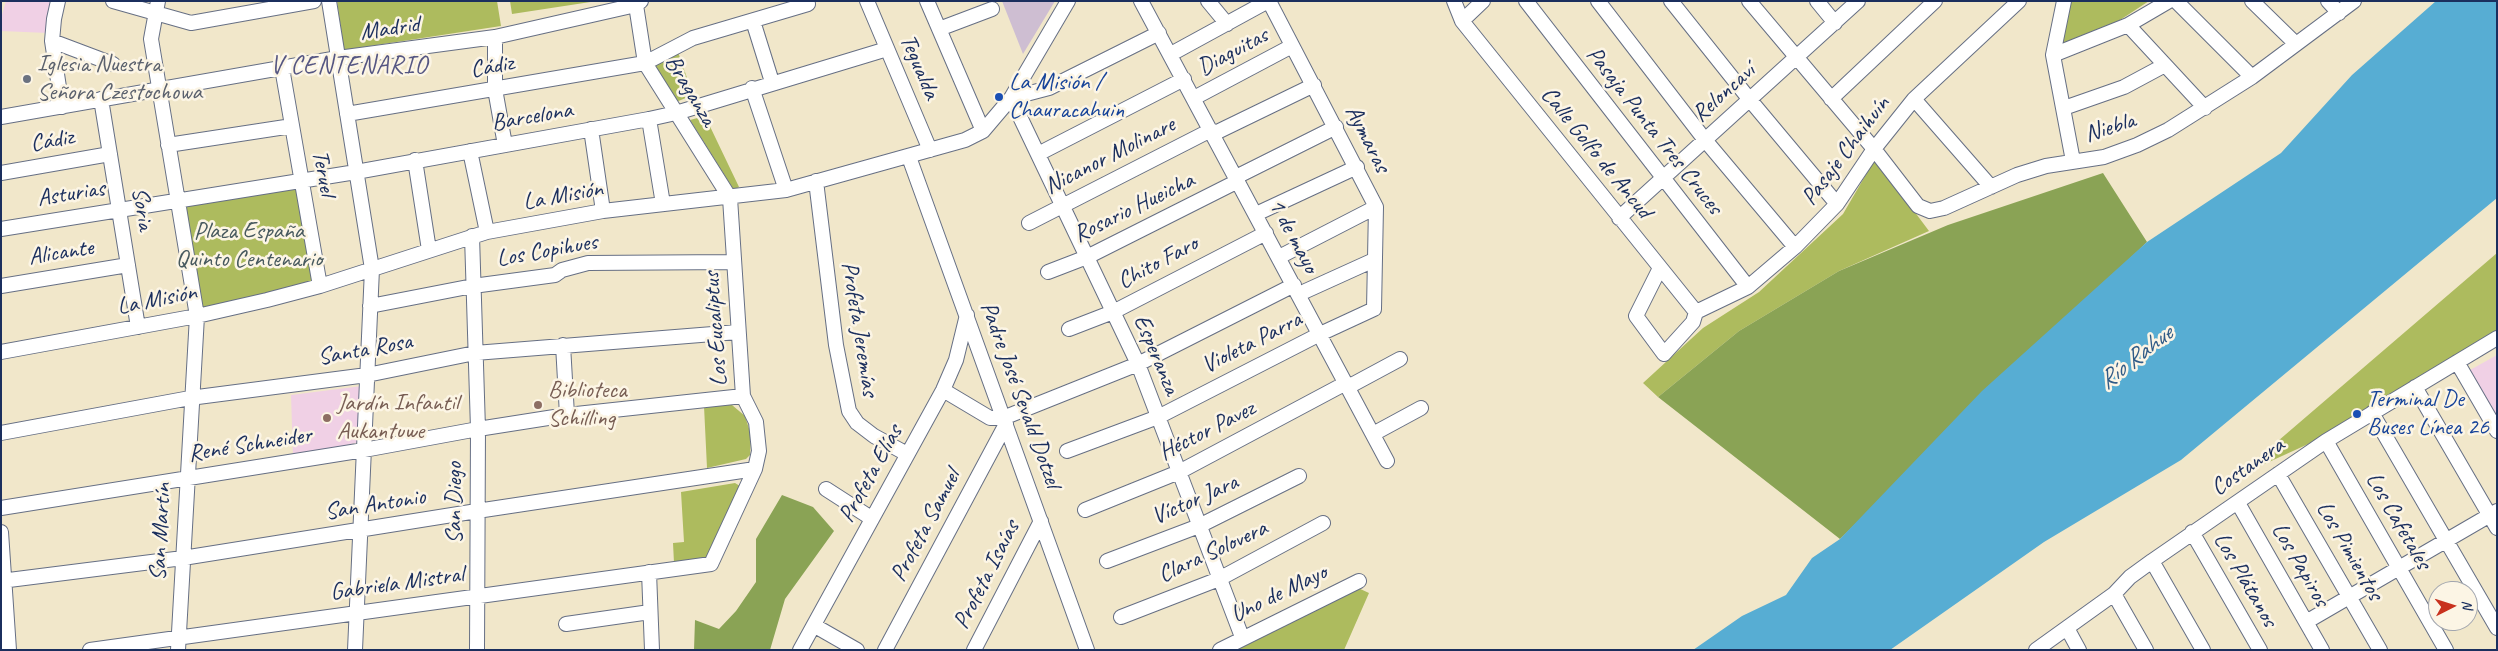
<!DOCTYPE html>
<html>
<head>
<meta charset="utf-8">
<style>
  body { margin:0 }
  #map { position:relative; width:2498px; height:651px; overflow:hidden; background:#f1e7ca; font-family:Caveat,sans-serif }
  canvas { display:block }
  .frame { position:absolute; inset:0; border:2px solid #1b2f5e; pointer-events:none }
  .north { position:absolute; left:2428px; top:581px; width:50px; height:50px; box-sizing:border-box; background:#fcf5e5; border:1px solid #a2a6af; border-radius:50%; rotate:85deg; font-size:14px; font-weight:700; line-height:20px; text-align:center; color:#1b2f5e }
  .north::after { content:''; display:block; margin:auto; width:18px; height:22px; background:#c8321e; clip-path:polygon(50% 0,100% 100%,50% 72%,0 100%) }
</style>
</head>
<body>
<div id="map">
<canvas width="2498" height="651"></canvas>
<div class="frame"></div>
<div class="north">N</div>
</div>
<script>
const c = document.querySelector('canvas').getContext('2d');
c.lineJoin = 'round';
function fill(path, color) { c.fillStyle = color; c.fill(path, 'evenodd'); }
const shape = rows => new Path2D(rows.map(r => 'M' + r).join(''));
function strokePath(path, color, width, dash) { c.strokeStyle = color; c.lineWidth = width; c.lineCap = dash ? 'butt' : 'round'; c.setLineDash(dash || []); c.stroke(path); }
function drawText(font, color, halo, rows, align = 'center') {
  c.font = font + ' Caveat,sans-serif'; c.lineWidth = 5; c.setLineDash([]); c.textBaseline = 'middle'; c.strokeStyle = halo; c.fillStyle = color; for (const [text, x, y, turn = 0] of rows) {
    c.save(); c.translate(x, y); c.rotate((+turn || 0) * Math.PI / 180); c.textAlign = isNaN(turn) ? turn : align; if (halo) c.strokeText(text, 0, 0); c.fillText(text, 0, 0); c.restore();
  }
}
fill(shape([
  [6,1,54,1,48,33,1,31,1,18],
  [2497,355,2497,416,2470,370],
  [362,386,361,442,293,456,291,395]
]), '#f0d0e5');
fill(shape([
  [1002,1,1055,1,1023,54]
]), '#cebed2');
fill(shape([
  [337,1,497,1,501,26,344,50],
  [510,1,597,1,512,14],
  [2070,1,2149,1,2117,22,2058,46],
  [678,52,693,95,676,102,654,66],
  [705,116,739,187,734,190,690,120],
  [1875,159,1929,231,1839,271,1739,331,1658,397,1643,383,1703,328,1759,292,1843,214],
  [300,184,317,283,202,309,184,206],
  [2497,253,2497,332,2328,435,2236,477],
  [732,405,745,416,751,435,750,455,746,459,707,468,704,406],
  [735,483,740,486,708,557,674,563,673,543,684,542,681,492],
  [1356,587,1369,593,1344,650,1230,650]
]), '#adbb5e');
fill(shape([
  [2103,173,2147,242,1840,539,1658,397,1739,331,1839,271,1948,225],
  [782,495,813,507,834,531,785,599,770,650,694,650,695,620,719,629,736,611,756,582,756,539]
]), '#8aa355');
fill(shape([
  [2436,1,2497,1,2497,198,2181,460,2044,542,1890,650,1693,650,1742,616,1786,595,1812,558,1840,539,1982,391,2147,242,2281,153,2352,75]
]), '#57add3');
const minor = shape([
  [58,1,54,19,52,41,62,107],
  [113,1,191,23,314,1],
  [158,1,151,39,197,316,178,650],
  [329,1,372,269,355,650],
  [867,1,930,150],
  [927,1,983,131],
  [1141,1,1387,461],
  [1208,1,1227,24],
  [1454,1,1462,21,1696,312],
  [1526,1,1748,287],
  [1598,1,1705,140,1795,247],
  [1671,1,1750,100,1837,204],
  [1749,1,1874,149,1918,206,1930,211,1944,208,2017,175,2046,166,2104,157,2137,145,2168,130,2252,77,2354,1],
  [1817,1,1835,23],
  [2064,1,2053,55,2073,161],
  [2176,1,2252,77],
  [2252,1,2296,44],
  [2328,1,2339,13],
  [753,21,772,82],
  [1462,21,1483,1],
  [2128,25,2205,108],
  [939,29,992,9],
  [495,37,495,89,505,145],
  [52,41,113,64],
  [1171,54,1268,1],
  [2053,55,2128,25,2169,1],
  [282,68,320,286],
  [752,88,786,190],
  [1011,98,1138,364,1242,637],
  [1011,98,1049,88,1159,33],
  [1194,98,1292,46],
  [101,99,138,327],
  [1831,99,1935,1],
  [1914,99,1991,187],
  [2064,108,2124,87,2165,65],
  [347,114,645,63,693,38,808,4],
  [1,117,338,58,495,37,636,5],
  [649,119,663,204],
  [591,129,603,211],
  [1213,134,1314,85],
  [168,145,292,126],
  [470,151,487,232],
  [1038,154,1184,79],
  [909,157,1087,650],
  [415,160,429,250],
  [1,173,110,154],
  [1236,177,1336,127],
  [816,181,836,345,849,411,857,423,874,436,907,454],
  [1256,214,1357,167],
  [1619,218,1858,1],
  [1029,223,1211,130],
  [1,229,356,172,649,119,676,113,887,49],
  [472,236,478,429,477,650],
  [1279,257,1376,207],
  [1660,268,1636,316,1664,354,1693,322,1696,312],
  [1048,272,1087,257,1238,181],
  [1,286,128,265],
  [1299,294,1374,260],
  [370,306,473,286,555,275,562,270,588,263,734,262],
  [1696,312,1748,287,1795,247,1837,204,1874,149,1914,99,2019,1],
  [1069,329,1113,312,1266,233],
  [563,345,567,415],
  [1,352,197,316,267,300,320,286,487,232,603,211,786,190,965,140,983,131,1011,98,1068,1],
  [2457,362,2497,431],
  [1348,387,1400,359],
  [2415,387,2497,528],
  [943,390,990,418,1003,418,1138,364,1294,285],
  [2372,413,2497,628],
  [1,433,190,398,367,375,475,353,738,332],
  [1373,434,1421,408],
  [2326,441,2446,650],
  [1067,451,1158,417,1320,334,1374,309,1376,207,1269,1],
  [2278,474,2380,650],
  [826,489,871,518],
  [2238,503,2322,650],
  [1,508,364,450,478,429,567,415,743,396],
  [1085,510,1179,472,1346,383],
  [1,532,9,650],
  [2192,532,2260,650],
  [1107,561,1199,526,1299,476],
  [2152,561,2203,650],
  [649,572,652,650],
  [1,581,183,558,477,511,755,469],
  [2114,594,2146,650],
  [1121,617,1219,579,1323,523],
  [2306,622,2497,511],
  [566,624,650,612],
  [815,626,857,650],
  [2067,628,2079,650],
  [90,650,711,564,755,469,759,451,756,422,743,396,730,198,645,63,636,5,641,1],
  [800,650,943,390,956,360,967,315],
  [885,650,1006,424],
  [974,650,1041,521],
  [1220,650,1359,581],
  [2036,650,2114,594,2130,577,2152,561,2326,441,2497,338]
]);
strokePath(minor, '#666f84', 16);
strokePath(minor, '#fff', 14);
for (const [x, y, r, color] of [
  [27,79,5,"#6b7280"],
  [999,97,5,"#1a4fb4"],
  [538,405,5,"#8d6e63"],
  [2357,414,5,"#1a4fb4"],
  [327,418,5,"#8d6e63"]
]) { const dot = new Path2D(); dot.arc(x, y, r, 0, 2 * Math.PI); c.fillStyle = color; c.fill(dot); strokePath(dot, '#fcf5e5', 2); }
drawText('24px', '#1b2f5e', '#fcf5e5', [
  ["Madrid",390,29,-8],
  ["Diaguitas",1233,52,-28],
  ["Cádiz",492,67,-10],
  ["Tegualda",919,67,67],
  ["Braganza",690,91,59],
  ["Reloncaví",1724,93,-42],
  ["Barcelona",532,117,-10],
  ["Niebla",2110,128,-17],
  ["Pasaja Punta Tres Cruces",1654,131,52],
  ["Aymaras",1367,139,63],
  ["Cádiz",52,141,-10],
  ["Pasaje Chaihuín",1846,151,-53],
  ["Calle Golfo de Ancud",1596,153,51],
  ["Nicanor Molinare",1110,156,-27],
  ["Teruel",323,173,80],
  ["Asturias",71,194,-9],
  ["La Misión",563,196,-10],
  ["Rosario Hueicha",1134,208,-26],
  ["Soria",142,209,81],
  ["1 de mayo",1293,236,62],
  ["Los Copihues",547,251,-10],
  ["Alicante",61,253,-9],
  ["Chito Faro",1158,263,-28],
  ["La Misión",157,300,-11],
  ["Los Eucaliptus",716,329,-94],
  ["Profeta Jeremías",859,329,81],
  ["Violeta Parra",1252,343,-27],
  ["Santa Rosa",365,350,-10],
  ["Esperanza",1156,355,67],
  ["Padre José Sevald Dotzel",1020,395,70],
  ["Héctor Pavez",1207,431,-27],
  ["René Schneider",250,445,-9],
  ["Costanera",2248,467,-35],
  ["Profeta Elías",871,474,-61],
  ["Víctor Jara",1195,500,-24],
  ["San Diego",455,503,-90],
  ["San Antonio",375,505,-9],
  ["Los Cafetales",2398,521,60],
  ["Profeta Samuel",926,526,-62],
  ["San Martín",161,532,-87],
  ["Los Pimientos",2349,551,60],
  ["Clara Solovera",1213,552,-25],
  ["Los Papiros",2300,565,60],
  ["Profeta Isaías",987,575,-63],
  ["Los Plátanos",2245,580,60],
  ["Gabriela Mistral",397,584,-8],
  ["Uno de Mayo",1279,594,-26]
]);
drawText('24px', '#5b616d', '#fcf5e5', [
  ["Iglesia Nuestra",37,65],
  ["Señora Czestochowa",37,93]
], 'left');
drawText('24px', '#164399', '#fcf5e5', [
  ["La Misión /",1009,83],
  ["Chauracahuin",1009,111],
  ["Terminal De",2367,400],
  ["Buses Línea 26",2367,428]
], 'left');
drawText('24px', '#47595e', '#fcf5e5', [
  ["Plaza España",249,232],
  ["Quinto Centenario",249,260]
]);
drawText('24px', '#785e54', '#fcf5e5', [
  ["Biblioteca",548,391],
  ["Schilling",548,419],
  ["Jardín Infantil",337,404],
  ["Aukantuwe",337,432]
], 'left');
c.letterSpacing = '1px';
drawText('25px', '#555682', '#fcf5e5', [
  ["V CENTENARIO",349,66]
]);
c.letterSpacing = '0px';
drawText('italic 25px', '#305b87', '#fcf5e5', [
  ["Río Rahue",2136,358,-38]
]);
</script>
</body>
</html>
